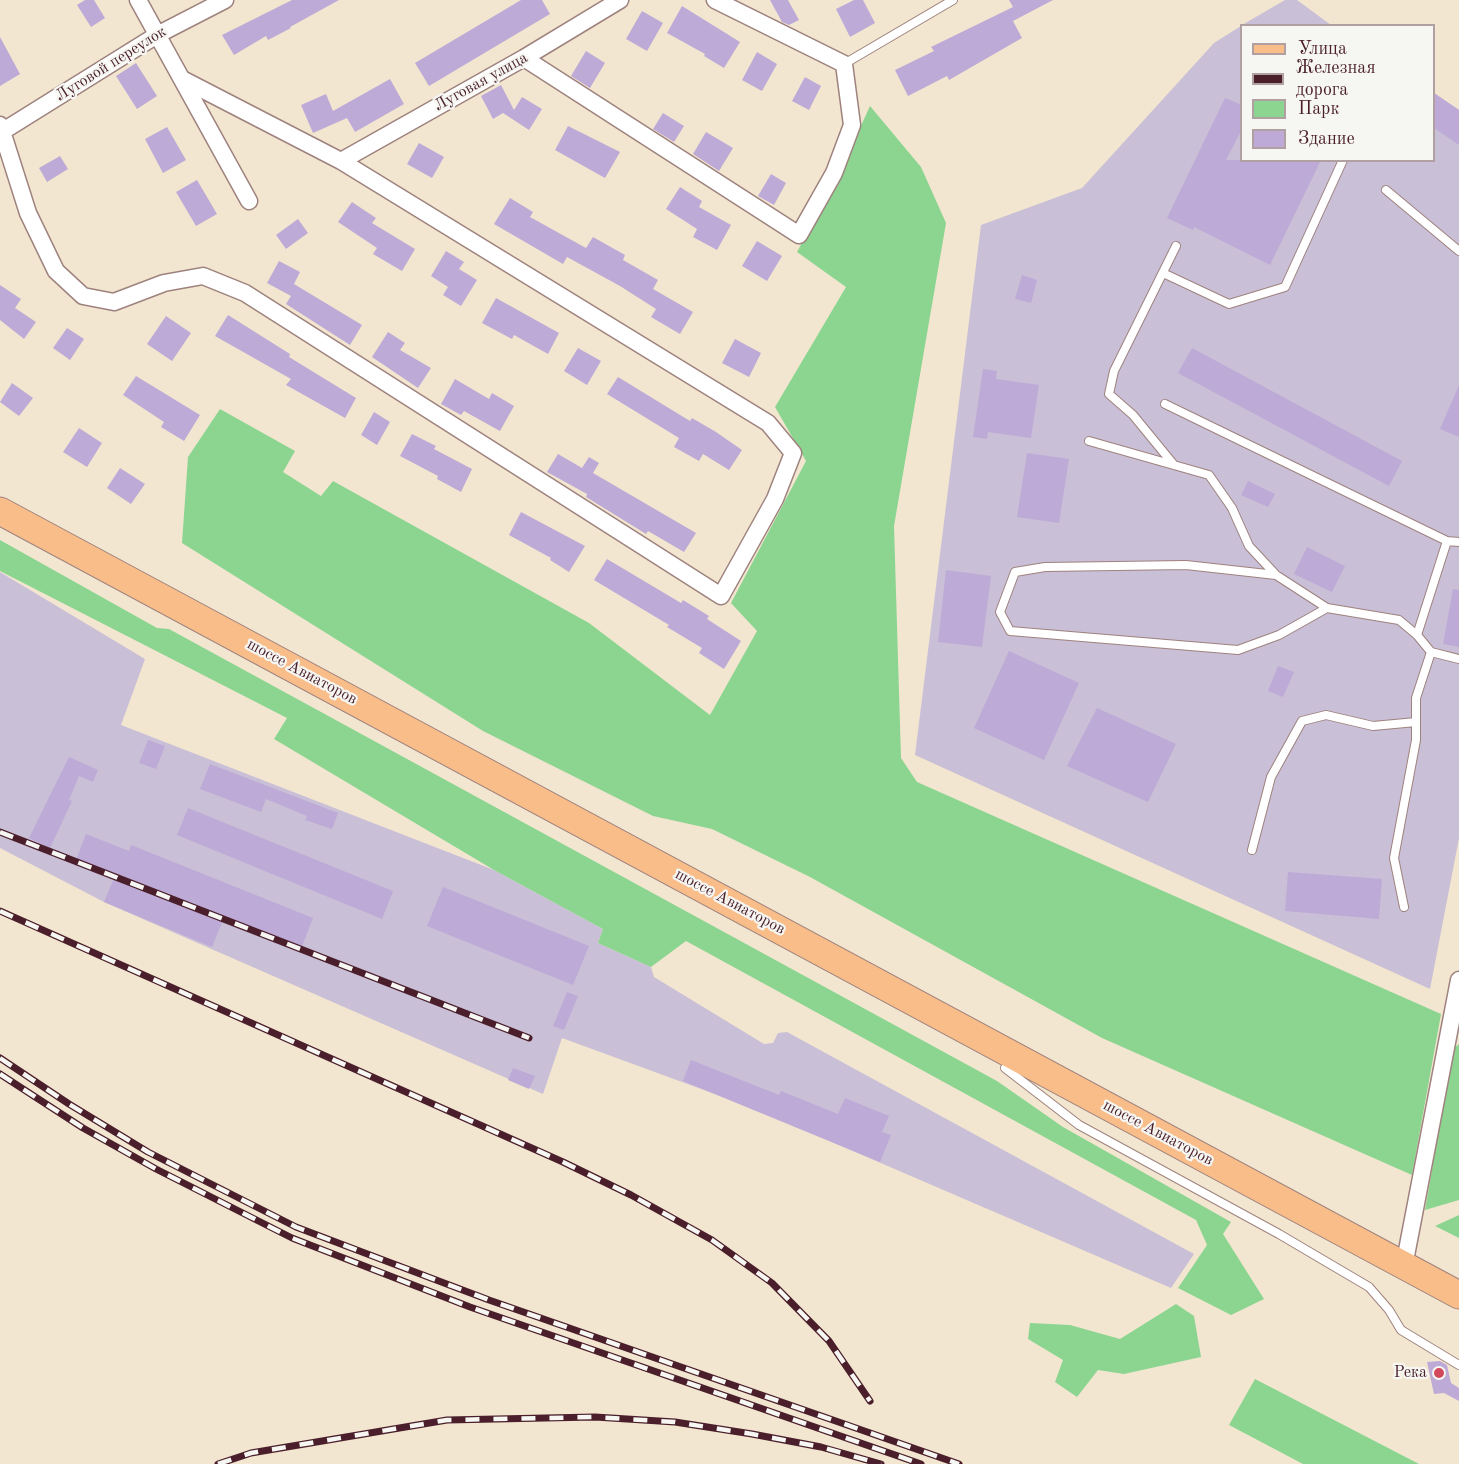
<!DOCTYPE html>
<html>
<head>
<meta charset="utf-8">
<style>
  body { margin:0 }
  #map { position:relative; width:1459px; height:1464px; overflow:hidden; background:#f3e6d0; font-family:"Old Standard TT",serif }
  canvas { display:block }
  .legend { position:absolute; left:1240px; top:24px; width:195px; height:138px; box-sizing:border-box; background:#f6f6f2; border:2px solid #b1a0a2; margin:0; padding:8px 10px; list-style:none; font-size:18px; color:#4a1f2b }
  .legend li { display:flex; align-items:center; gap:12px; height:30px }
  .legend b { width:30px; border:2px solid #b1a0a2 }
</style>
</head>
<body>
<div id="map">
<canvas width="1459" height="1464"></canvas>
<ul class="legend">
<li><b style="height:8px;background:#f8bd89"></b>Улица</li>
<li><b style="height:8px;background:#4a1f2b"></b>Железная дорога</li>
<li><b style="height:16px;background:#8bd591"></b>Парк</li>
<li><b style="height:16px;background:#bdaad6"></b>Здание</li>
</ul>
</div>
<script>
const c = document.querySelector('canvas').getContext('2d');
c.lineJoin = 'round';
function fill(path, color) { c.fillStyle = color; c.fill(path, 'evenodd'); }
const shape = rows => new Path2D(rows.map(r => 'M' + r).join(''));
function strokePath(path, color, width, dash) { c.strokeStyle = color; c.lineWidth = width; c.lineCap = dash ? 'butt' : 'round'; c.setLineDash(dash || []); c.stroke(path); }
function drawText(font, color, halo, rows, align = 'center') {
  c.font = font + ' "Old Standard TT",serif'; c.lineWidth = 4.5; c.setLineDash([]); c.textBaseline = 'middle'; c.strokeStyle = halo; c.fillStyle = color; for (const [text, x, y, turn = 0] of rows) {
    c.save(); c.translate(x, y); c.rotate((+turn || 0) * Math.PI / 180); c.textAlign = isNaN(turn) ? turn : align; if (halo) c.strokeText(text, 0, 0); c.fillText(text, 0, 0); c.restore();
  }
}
fill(shape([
  [1285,0,1297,0,1331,25,1242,25],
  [1241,26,1242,160,1434,160,1434,93,1459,110,1459,838,1430,989,915,755,981,225,1082,188,1214,43],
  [0,572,145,659,121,725,494,870,603,929,598,943,651,967,654,977,764,1044,773,1043,778,1033,787,1032,1194,1254,1171,1288,753,1108,562,1038,543,1094,104,902,0,848]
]), '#c9bfd7');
fill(shape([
  [870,106,921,167,946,223,894,526,901,758,917,782,1441,1014,1412,1175,1102,1038,810,877,712,829,653,816,483,731,182,543,188,457,220,409,295,451,283,472,321,496,333,481,589,623,710,715,757,631,731,603,806,461,775,407,846,287,797,252,838,176],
  [0,540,157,628,169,629,997,1081,1063,1127,1231,1222,1223,1234,1264,1299,1231,1315,1178,1288,1207,1245,1196,1220,686,941,651,967,598,943,603,929,494,870,274,739,287,718,0,571],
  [1459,1044,1459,1200,1425,1210,1453,1049],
  [1459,1215,1459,1238,1435,1226],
  [1176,1304,1194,1316,1201,1357,1124,1374,1098,1370,1077,1397,1055,1382,1063,1360,1028,1339,1030,1323,1070,1325,1120,1339],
  [1255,1379,1419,1464,1303,1464,1229,1425]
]), '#8bd591');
fill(shape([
  [85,0,94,0,105,18,91,27,77,5],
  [292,0,339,0,290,27,291,28,268,40,266,36,234,55,222,35],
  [521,0,542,0,550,14,429,86,415,63],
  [770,0,788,0,799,20,789,25,782,22],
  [854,0,863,0,875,23,850,37,836,9],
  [1009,0,1053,0,1013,21,1022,38,949,80,947,76,908,96,895,70,934,51,931,47,1013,7],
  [682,6,740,42,724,68,704,56,705,54,667,33],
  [642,11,663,23,647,51,626,39],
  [0,37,20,74,0,86],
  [586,51,605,63,590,88,571,76],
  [757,52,777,64,762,91,742,80],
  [136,63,157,96,137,109,116,76],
  [805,77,821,86,809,110,792,101],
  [390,79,404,104,355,132,347,118,313,133,301,105,326,94,333,111],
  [501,85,514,110,522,97,542,109,529,130,503,113,493,119,481,96],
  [1434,93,1459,110,1459,145,1434,128],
  [1225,98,1242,105,1242,129,1226,160,1321,160,1270,265,1194,227,1193,230,1167,218],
  [663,113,684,126,674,142,653,129],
  [568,126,620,152,605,178,555,150],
  [167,127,186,160,163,173,145,139],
  [706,132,733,148,719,171,693,154],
  [419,143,444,157,432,178,407,164],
  [60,156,68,169,47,182,39,168],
  [771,174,786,183,774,205,758,196],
  [197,180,217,214,196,226,176,192],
  [680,187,702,201,699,207,731,225,717,250,693,237,697,229,666,209],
  [510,198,533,212,530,217,586,248,593,237,625,255,623,260,658,280,653,289,693,312,680,334,651,317,656,309,620,286,567,257,563,264,494,224],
  [352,202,376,218,372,223,415,249,402,271,373,254,377,248,338,222],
  [298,219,308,233,286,249,276,235],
  [757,241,782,256,767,281,742,266],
  [446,251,464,262,459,269,477,280,461,306,443,295,448,287,431,276],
  [279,261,300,272,294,284,362,325,350,345,286,304,291,296,267,283],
  [1022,275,1037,280,1031,303,1015,299],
  [0,285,21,299,15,308,36,322,24,339,0,320],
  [496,298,559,333,548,354,514,335,512,339,482,323],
  [228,315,290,354,289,357,356,398,345,418,286,385,291,379,215,336],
  [166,316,191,333,172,361,147,344],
  [67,328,84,339,70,360,53,348],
  [388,332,405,343,400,350,431,368,418,388,372,357],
  [735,339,761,353,749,377,722,363],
  [578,348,601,361,587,385,564,371],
  [1192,348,1402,461,1389,486,1178,373],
  [983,369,997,371,996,379,1039,385,1031,438,988,432,987,439,973,437],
  [136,376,200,415,184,441,161,427,164,422,123,395],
  [618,377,690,421,692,418,716,432,742,450,729,470,703,454,699,461,674,447,679,438,607,394],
  [455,379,489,399,492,393,514,406,500,431,464,411,461,415,441,404],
  [12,383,33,398,19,416,0,402],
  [1459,385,1459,437,1440,429],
  [374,412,390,422,377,445,361,435],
  [79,428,102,443,87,467,63,452],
  [412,434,436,446,434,449,472,469,461,492,437,479,438,476,400,456],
  [1027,453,1069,459,1059,523,1017,517],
  [558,454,582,468,589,457,599,463,593,473,696,533,684,552,648,531,646,534,586,497,587,494,547,472],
  [120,468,145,484,131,504,107,488],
  [1248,481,1275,494,1268,507,1241,495],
  [521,512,585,546,569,572,550,560,551,558,509,535],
  [1307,547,1345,566,1332,592,1294,574],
  [607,559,681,603,683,600,709,616,707,619,741,641,724,669,699,653,702,648,667,627,669,625,594,580],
  [946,570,991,576,982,647,938,642],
  [1453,589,1459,590,1459,647,1443,644],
  [1009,651,1079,683,1044,760,974,728],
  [1278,666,1294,672,1283,697,1268,691],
  [1097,708,1176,744,1148,802,1067,766],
  [148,740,165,746,156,769,139,763],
  [69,757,98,770,93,782,79,776,69,800,72,801,50,848,29,838],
  [210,764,338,813,332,829,305,820,307,816,266,799,261,812,200,789],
  [188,808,393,891,382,919,177,835],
  [86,834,129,851,131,845,313,918,300,951,223,920,212,947,104,902,115,876,76,860],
  [1288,872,1382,879,1379,919,1285,911],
  [443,887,589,946,573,985,427,926],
  [567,992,578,996,564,1030,553,1026],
  [691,1060,779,1095,781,1091,838,1114,845,1098,889,1116,882,1132,891,1135,880,1162,683,1081],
  [513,1068,535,1076,529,1089,508,1080],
  [1440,1361,1447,1365,1451,1383,1459,1388,1459,1401,1444,1393,1434,1394,1427,1362]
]), '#bdaad6');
const service = shape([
  [844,64,953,0],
  [1386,190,1459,251],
  [1163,273,1229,304,1285,287,1343,160],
  [1165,404,1447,541,1459,542],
  [1089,441,1209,475,1232,508,1249,546,1276,575],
  [1174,465,1133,415,1109,394,1114,371,1176,246],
  [1327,608,1279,635,1238,650,1010,631,1000,612,1015,572,1045,567,1186,565,1276,575,1327,608,1399,620,1417,635,1431,652,1459,659],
  [1417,635,1447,541],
  [1252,850,1271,777,1302,721,1326,715,1373,726,1416,722],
  [1404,907,1394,858,1416,740,1416,698,1431,652],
  [1005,1068,1079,1125,1279,1234,1369,1287,1389,1310,1401,1330,1459,1365]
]);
const minor = shape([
  [138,0,249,201],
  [524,58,799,235,834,173,852,125,844,64,715,0],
  [0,125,28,213,56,271,83,296,114,302,164,283,203,276,245,293,721,596,775,499,793,453,768,423,341,161,184,80],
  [0,133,157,35,225,0],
  [341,161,524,58,620,0],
  [1404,1266,1459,980]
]);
const primary = shape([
  [0,511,1459,1295]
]);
strokePath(service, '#9e827e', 10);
strokePath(minor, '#9e827e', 19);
strokePath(primary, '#9e827e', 29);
strokePath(service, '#fff', 8);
strokePath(minor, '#fff', 16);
strokePath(primary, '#f8bd89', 27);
const rail = shape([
  [0,832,529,1038],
  [0,911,563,1162,631,1195,712,1240,772,1283,829,1341,870,1401],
  [0,1058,69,1104,148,1152,296,1227,489,1300,959,1464],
  [0,1074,83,1128,156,1169,292,1238,470,1307,921,1464],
  [218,1464,251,1453,447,1420,595,1417,675,1422,752,1434,821,1447,881,1464]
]);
strokePath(rail, '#4a1f2b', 7);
strokePath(rail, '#f6f6f2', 4.5, [14]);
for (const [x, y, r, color] of [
  [1439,1373,6,"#d1495b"]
]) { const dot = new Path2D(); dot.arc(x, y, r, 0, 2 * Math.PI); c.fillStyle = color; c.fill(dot); strokePath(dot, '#f6f6f2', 2); }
drawText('16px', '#4a1f2b', '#f6f6f2', [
  ["Луговой переулок",111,64,-32],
  ["Луговая улица",481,82,-29],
  ["шоссе Авиаторов",302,672,28],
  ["шоссе Авиаторов",730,902,28],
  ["шоссе Авиаторов",1158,1133,28]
]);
drawText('16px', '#4a1f2b', '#f6f6f2', [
  ["Река",1427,1373]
], 'right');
</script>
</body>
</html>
